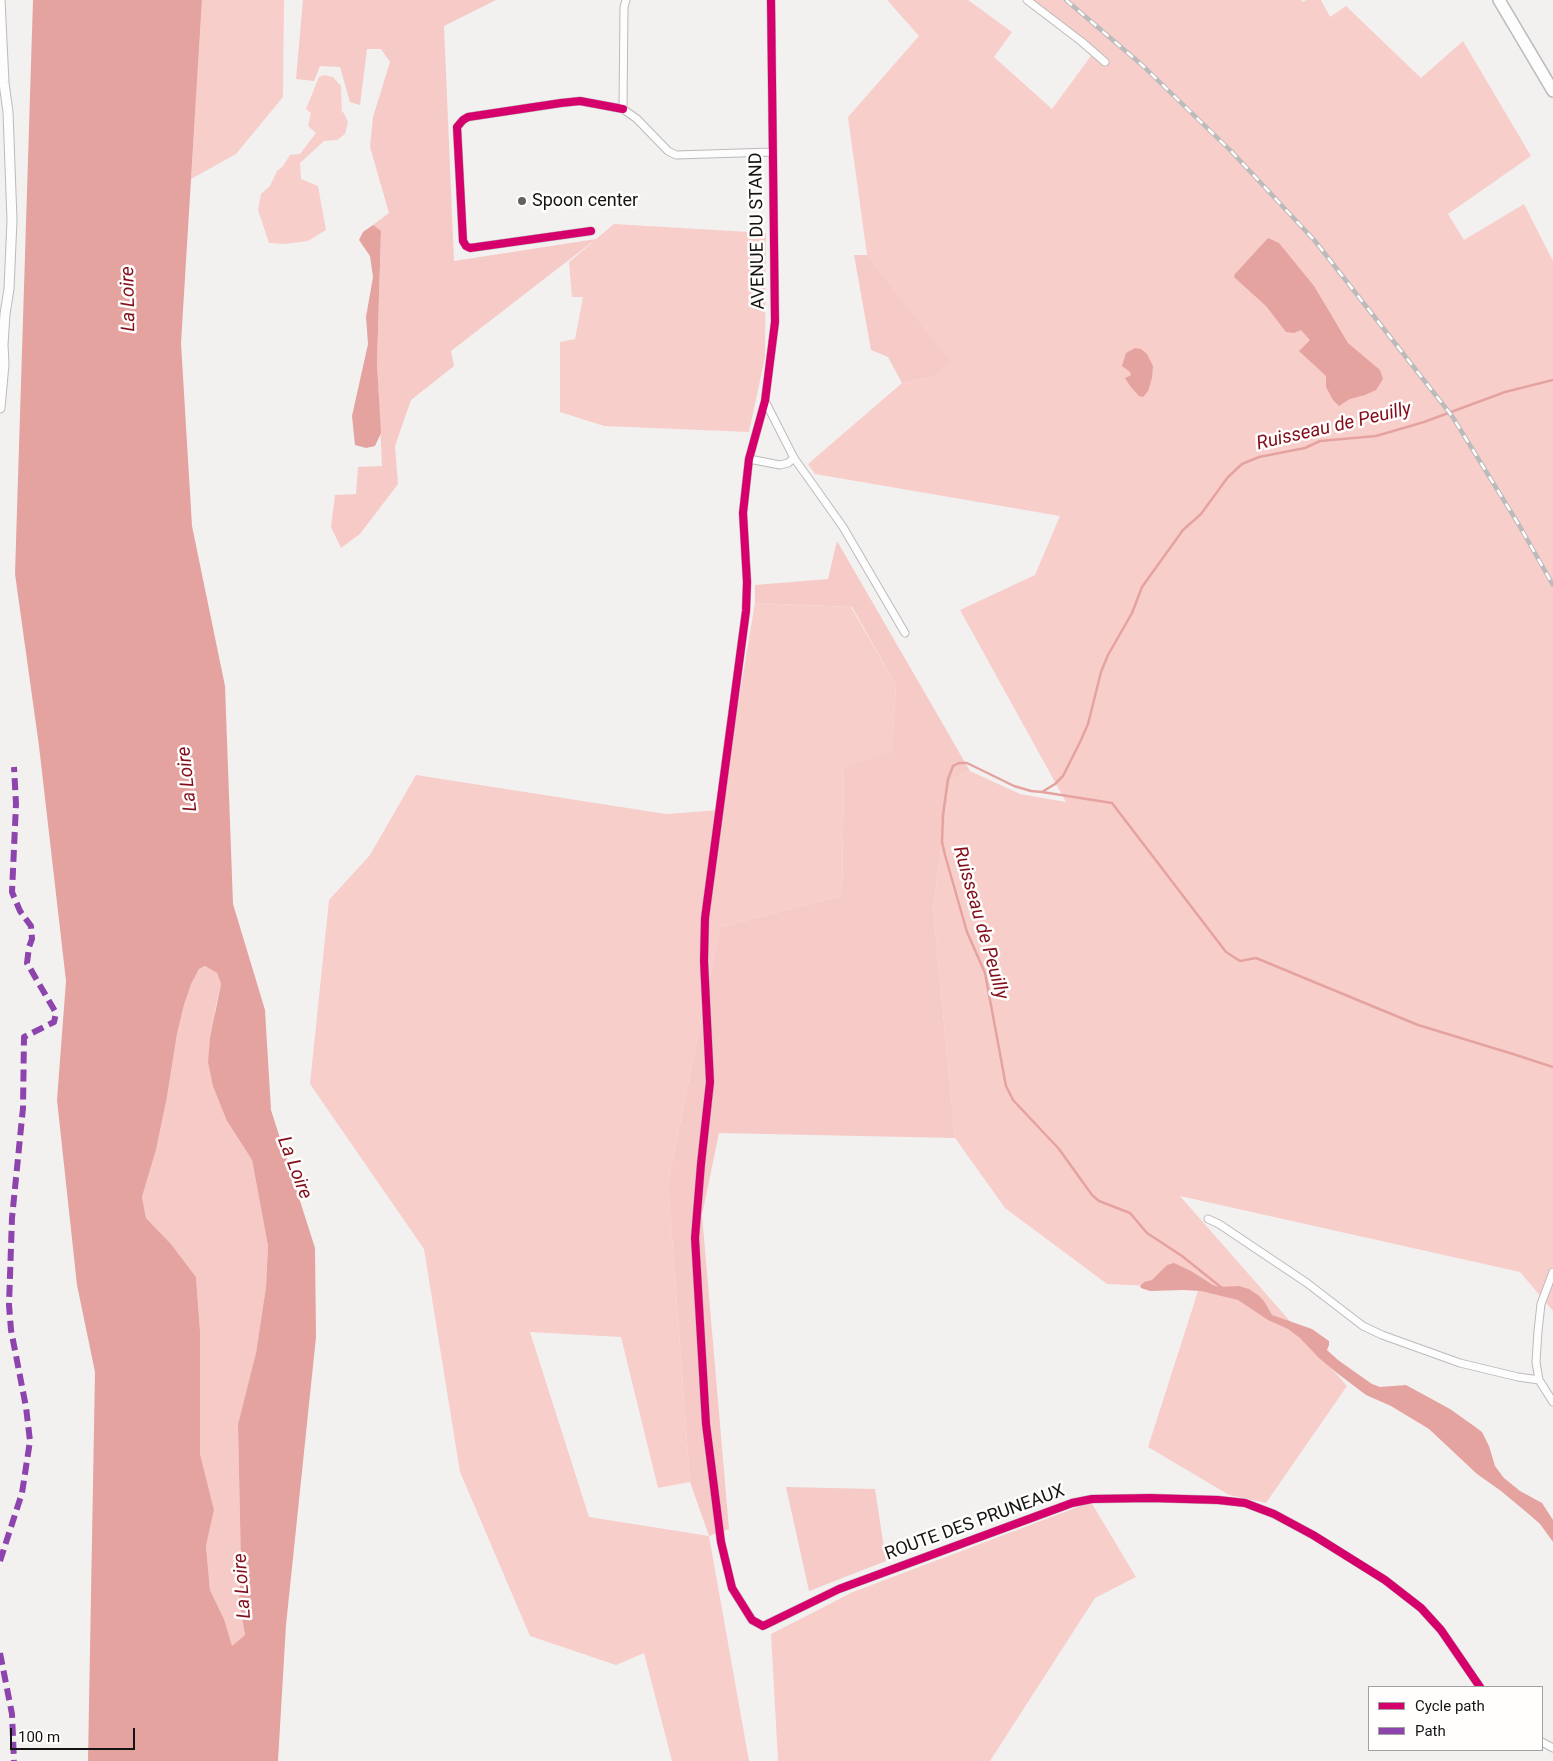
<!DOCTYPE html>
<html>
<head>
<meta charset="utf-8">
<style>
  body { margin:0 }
  #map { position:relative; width:1553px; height:1761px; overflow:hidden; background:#f2f1f0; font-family:Roboto,sans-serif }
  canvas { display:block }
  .legend { position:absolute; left:1368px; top:1686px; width:175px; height:65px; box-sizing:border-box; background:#fffefd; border:1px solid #a1a0a0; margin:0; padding:6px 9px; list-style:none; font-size:15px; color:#151414 }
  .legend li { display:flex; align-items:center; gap:10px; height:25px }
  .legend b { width:25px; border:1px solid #a1a0a0 }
  .scale { position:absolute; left:10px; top:1728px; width:125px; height:22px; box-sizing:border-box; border:2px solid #151414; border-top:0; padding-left:6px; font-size:15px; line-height:18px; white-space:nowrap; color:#151414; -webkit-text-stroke:4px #fffefd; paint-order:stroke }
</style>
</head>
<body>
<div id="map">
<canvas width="1553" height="1761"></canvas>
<ul class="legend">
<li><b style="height:6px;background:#d6006c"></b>Cycle path</li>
<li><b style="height:6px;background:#8e44ad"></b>Path</li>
</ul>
<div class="scale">100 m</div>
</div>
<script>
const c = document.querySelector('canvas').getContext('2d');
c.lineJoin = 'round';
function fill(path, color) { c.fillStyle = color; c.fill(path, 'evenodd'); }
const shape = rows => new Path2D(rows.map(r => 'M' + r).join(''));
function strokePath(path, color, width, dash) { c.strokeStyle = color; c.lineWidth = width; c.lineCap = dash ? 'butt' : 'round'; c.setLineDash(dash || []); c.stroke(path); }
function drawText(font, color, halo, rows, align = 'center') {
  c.font = font + ' Roboto,sans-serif'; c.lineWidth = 5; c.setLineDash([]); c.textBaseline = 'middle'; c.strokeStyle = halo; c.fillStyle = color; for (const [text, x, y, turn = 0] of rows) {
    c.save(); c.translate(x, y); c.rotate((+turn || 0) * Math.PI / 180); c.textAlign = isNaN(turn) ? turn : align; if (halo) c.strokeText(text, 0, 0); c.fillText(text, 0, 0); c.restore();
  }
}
fill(shape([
  [202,0,284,0,283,97,236,154,191,179],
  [889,0,968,0,1012,32,994,57,1052,109,1096,49,1034,0,1301,0,1303,2,1306,0,1321,0,1330,17,1346,6,1421,78,1463,41,1531,156,1448,214,1464,240,1524,204,1553,261,1553,1311,1520,1272,1180,1196,1347,1386,1266,1503,1229,1495,1148,1447,1199,1288,1107,1284,1005,1208,955,1138,933,907,951,779,970,771,1020,794,1066,802,960,610,1035,575,1060,516,815,474,808,464,902,383,933,377,949,362,867,255,848,117,919,36,888,1],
  [324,75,333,77,341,86,342,114,343,111,348,122,345,134,337,140,324,141,300,163,301,179,318,186,326,230,308,241,284,244,269,243,258,210,261,194,270,186,277,171,283,166,290,155,300,154,316,133,308,126,311,113,306,109,319,77],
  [614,224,766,233,765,357,749,432,604,426,560,412,560,342,575,339,583,297,572,297,569,262],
  [755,603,851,607,896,685,892,754,844,766,842,896,720,927,668,1183,690,1482,658,1488,621,1337,530,1332,589,1517,709,1536,749,1761,672,1761,644,1653,616,1665,530,1636,460,1472,424,1249,310,1084,329,900,370,855,416,775,666,814,720,810],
  [1091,1502,1136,1577,1095,1598,990,1761,778,1761,771,1634,853,1592]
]), '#f8cecb');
fill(shape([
  [303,0,496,0,444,26,454,261,596,239,451,351,454,366,411,400,395,446,398,484,360,534,341,548,331,527,335,495,356,494,358,467,382,466,377,364,381,232,373,225,389,213,370,147,373,117,390,62,381,49,367,49,360,105,350,102,340,67,320,66,314,81,296,79],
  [854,255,867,255,950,362,933,377,902,383,888,357,871,350],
  [837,541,970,771,951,779,933,907,955,1138,719,1133,702,1215,729,1529,709,1536,690,1482,668,1183,720,927,842,896,844,766,892,753,896,685,852,607,755,603,755,585,828,579],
  [205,966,217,973,221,984,215,1010,227,1121,252,1160,268,1246,266,1287,256,1354,238,1424,241,1568,239,1601,245,1635,232,1647,224,1619,210,1590,206,1546,214,1510,200,1454,200,1331,196,1277,171,1244,146,1218,142,1197,156,1150,167,1097,177,1034,184,1005,190,984,199,969],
  [786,1487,875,1489,886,1561,809,1591]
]), '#f6cac7');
fill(shape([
  [33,0,202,0,181,343,192,526,225,686,233,904,265,1010,271,1110,315,1248,316,1337,286,1625,278,1761,88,1761,95,1372,77,1285,57,1100,66,981,39,746,15,574],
  [205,966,217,973,221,984,210,1038,208,1062,213,1086,227,1121,252,1160,268,1246,266,1287,256,1353,238,1424,241,1568,239,1601,245,1635,232,1646,224,1619,210,1590,206,1546,214,1510,200,1454,200,1331,196,1277,171,1244,146,1218,142,1197,156,1150,167,1097,177,1034,184,1005,191,984,199,969],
  [373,225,381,231,377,364,381,433,375,446,366,448,355,445,352,416,368,344,366,317,373,277,370,256,359,240,363,232],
  [1268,238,1279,243,1314,286,1348,343,1380,370,1383,379,1376,390,1365,395,1350,399,1339,406,1333,400,1326,387,1326,376,1299,351,1310,340,1301,330,1294,333,1286,332,1266,306,1234,277,1235,274],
  [1135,348,1141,349,1147,354,1153,366,1152,378,1148,391,1143,397,1139,396,1130,386,1125,378,1131,375,1130,372,1122,366,1126,353],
  [1174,1263,1191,1271,1213,1285,1219,1287,1239,1286,1249,1289,1258,1295,1264,1301,1272,1315,1312,1329,1329,1341,1329,1345,1327,1350,1338,1360,1372,1384,1380,1387,1406,1385,1450,1409,1474,1426,1482,1432,1489,1446,1495,1466,1504,1478,1520,1491,1542,1503,1553,1520,1553,1542,1540,1524,1531,1516,1501,1491,1477,1474,1429,1429,1391,1406,1366,1395,1337,1373,1319,1358,1300,1338,1288,1329,1268,1320,1238,1300,1201,1291,1183,1290,1150,1291,1141,1288,1140,1286,1144,1282,1152,1280,1167,1265]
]), '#e5a3a0');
strokePath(shape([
  [1042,792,1112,803,1226,952,1240,961,1256,958,1418,1025,1513,1054,1553,1067],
  [1222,1288,1182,1256,1147,1233,1130,1213,1099,1201,1092,1195,1059,1149,1013,1100,1006,1086,985,973,967,932,945,855,942,842,943,815,948,779,953,766,959,763,967,763,1014,786,1031,791,1042,792,1055,784,1063,776,1081,740,1088,724,1101,672,1108,655,1132,613,1142,587,1183,530,1201,514,1228,477,1242,464,1259,457,1305,448,1320,441,1376,436,1424,422,1505,392,1553,380]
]), '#e5a3a0', 2.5);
const minor = shape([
  [626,0,624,7,623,109,637,119,668,151,676,155,772,152],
  [771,0,775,322,765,401,749,459,743,513,747,582,746,611,705,918,704,961,710,1082,701,1164,695,1238,706,1424,721,1542,732,1588,752,1620,763,1626,839,1589,1072,1503,1092,1499,1150,1498,1218,1500,1245,1503,1274,1514,1313,1535,1385,1580,1421,1608,1441,1630,1480,1687],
  [1027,0,1082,42,1105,62],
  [591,231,470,248,466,246,463,241,457,127,463,120,468,117,561,103,580,101,623,109],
  [765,401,794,458,843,527,905,633],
  [749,459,780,465,788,463,794,458],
  [1208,1219,1219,1224,1307,1283,1363,1326,1382,1335,1460,1363,1518,1377,1539,1380],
  [1553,1272,1541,1304,1538,1331,1536,1362,1539,1380,1553,1402],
  [1542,1742,1553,1748]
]);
const tertiary = shape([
  [0,408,4,364,3,345,5,314,9,289,12,220,8,112,4,83,0,0]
]);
const primary = shape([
  [1499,0,1553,91]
]);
strokePath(minor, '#bcbaba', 9);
strokePath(tertiary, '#bcbaba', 11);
strokePath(primary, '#bcbaba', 14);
strokePath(minor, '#fdfdfd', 7);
strokePath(tertiary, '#fdfdfd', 9);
strokePath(primary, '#fdfdfd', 11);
const rail = shape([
  [1066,0,1142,65,1231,151,1315,241,1452,416,1519,525,1553,585]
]);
strokePath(rail, '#bcbbbb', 4.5);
strokePath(rail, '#fffefd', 2.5, [8]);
strokePath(shape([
  [0,1561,22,1493,30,1441,26,1407,11,1330,9,1305,12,1218,23,1108,24,1037,54,1022,56,1013,27,963,29,947,32,939,31,926,20,911,12,892,16,804,14,767],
  [0,1653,12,1714,14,1761]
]), '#8e44ad', 6, [12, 6]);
strokePath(shape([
  [771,0,775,322,765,401,749,459,743,513,747,582,746,611,705,918,704,961,710,1082,701,1164,695,1238,706,1424,721,1542,732,1588,752,1620,763,1626,839,1589,1072,1503,1092,1499,1150,1498,1218,1500,1245,1503,1274,1514,1313,1535,1385,1580,1421,1608,1441,1630,1480,1687],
  [591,231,470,248,466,246,463,241,457,127,463,120,468,117,561,103,580,101,623,109]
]), '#d6006c', 8);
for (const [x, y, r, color] of [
  [522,201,5,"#626161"]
]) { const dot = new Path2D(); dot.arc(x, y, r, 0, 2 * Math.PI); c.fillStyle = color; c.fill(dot); strokePath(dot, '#fffefd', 2); }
drawText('18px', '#151414', '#fffefd', [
  ["Spoon center",532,201]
], 'left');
drawText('18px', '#151414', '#fffefd', [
  ["AVENUE DU STAND",758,231,-91],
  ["ROUTE DES PRUNEAUX",975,1523,-20]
]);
drawText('italic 19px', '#820e1b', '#fffefd', [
  ["La Loire",129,299,-91],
  ["Ruisseau de Peuilly",1334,427,-13],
  ["La Loire",188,779,-96],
  ["Ruisseau de Peuilly",980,923,74],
  ["La Loire",294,1168,69],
  ["La Loire",243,1586,-94]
]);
</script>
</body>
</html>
